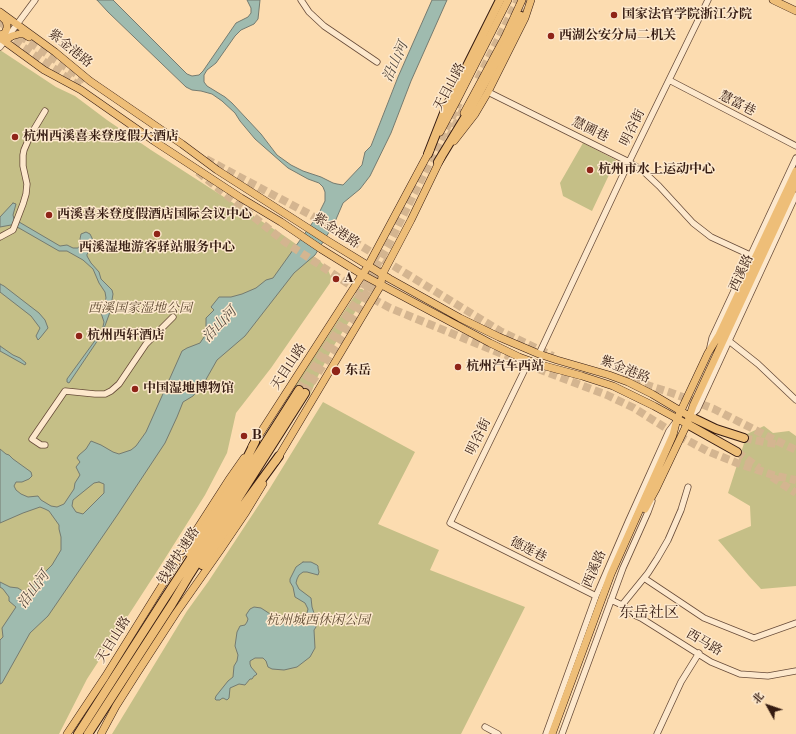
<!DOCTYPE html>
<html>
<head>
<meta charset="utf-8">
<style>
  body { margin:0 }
  #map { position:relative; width:796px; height:734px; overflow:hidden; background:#fcdcb0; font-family:"Libre Bodoni","Noto Serif SC",serif }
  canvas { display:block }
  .north { position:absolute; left:748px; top:686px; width:40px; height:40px; -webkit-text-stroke:3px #fde8cc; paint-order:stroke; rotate:310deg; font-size:11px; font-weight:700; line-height:16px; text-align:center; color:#351b11 }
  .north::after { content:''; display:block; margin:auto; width:14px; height:18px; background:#351b11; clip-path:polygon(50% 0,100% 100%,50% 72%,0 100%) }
</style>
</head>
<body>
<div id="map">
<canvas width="796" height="734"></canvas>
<div class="north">北</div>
</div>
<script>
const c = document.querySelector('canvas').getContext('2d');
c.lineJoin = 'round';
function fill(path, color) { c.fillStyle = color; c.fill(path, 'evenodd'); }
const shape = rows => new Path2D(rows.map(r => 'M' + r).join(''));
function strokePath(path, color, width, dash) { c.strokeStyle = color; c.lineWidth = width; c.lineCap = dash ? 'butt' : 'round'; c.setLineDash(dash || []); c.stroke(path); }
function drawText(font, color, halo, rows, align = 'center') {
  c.font = font + ' "Libre Bodoni","Noto Serif SC",serif'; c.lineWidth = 3; c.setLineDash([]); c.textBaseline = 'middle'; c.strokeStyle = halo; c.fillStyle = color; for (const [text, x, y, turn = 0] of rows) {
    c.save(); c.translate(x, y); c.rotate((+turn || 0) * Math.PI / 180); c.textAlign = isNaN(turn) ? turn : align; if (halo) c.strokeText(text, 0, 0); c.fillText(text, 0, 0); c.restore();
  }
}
fill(shape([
  [0,50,56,87,75,96,107,120,151,150,283,235,320,261,328,270,331,277,330,283,271,368,236,413,227,453,205,495,159,568,87,679,59,734,0,734],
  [583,143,616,160,592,211,563,196,560,183],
  [359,289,362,289,367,293,333,347,318,376,310,395,295,386,357,292],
  [323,402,415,452,378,524,439,550,430,570,525,607,461,734,112,734,187,611,208,582,270,488],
  [764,426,773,433,789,431,796,436,796,586,761,589,749,576,718,540,751,526,750,506,728,493,747,434]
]), '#c5bf87');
const water = shape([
  [97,0,113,0,187,74,192,76,199,75,203,71,236,23,248,17,251,13,251,8,247,0,260,0,258,19,254,24,241,30,235,36,216,63,207,70,204,75,204,82,207,86,225,97,232,103,261,134,277,155,291,165,303,171,321,177,333,183,337,184,343,185,362,165,365,152,371,146,398,77,432,0,447,0,411,81,391,133,370,176,360,189,343,203,334,224,315,255,294,273,245,336,217,360,204,383,193,396,183,402,177,417,165,443,118,514,48,616,30,633,2,683,0,684,0,640,3,637,2,628,16,607,9,601,9,597,3,589,0,587,0,582,10,587,18,588,27,594,39,578,52,565,61,550,61,537,59,529,59,525,49,511,45,509,40,507,23,513,0,523,0,449,6,454,9,455,13,459,31,472,32,476,29,479,22,482,16,482,14,486,16,490,21,494,28,497,38,496,41,500,51,506,57,507,64,504,74,489,75,483,80,475,76,467,80,462,77,458,79,455,86,449,91,441,101,445,113,452,119,454,131,450,136,446,146,432,182,351,187,348,200,343,206,334,206,318,214,310,211,307,219,297,231,297,242,294,256,288,266,280,273,278,318,215,325,201,325,192,323,187,319,183,308,179,288,168,280,161,255,139,240,121,235,113,222,101,212,94,201,91,192,90,186,87,108,12,97,0],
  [99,482,104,484,104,493,83,514,76,512,72,506,73,500,94,483,99,482],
  [13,203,16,204,13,215,14,219,60,246,67,245,73,248,78,248,81,244,80,239,81,234,86,232,90,234,96,246,95,247,87,254,87,256,91,263,99,272,101,279,112,290,113,294,110,312,102,334,69,383,67,382,67,379,102,331,104,322,101,313,106,298,105,292,99,283,93,269,83,260,67,251,59,251,19,228,11,225,0,227,0,217,13,203],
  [0,284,4,286,26,303,39,313,45,320,48,328,40,338,38,340,36,336,40,328,31,316,0,292,0,284],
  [0,346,13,355,20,358,26,363,25,365,0,351,0,346],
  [303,562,311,562,317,565,318,566,318,568,319,572,318,575,307,572,303,572,299,575,297,579,296,583,299,589,311,598,312,607,316,619,316,627,314,630,315,648,310,657,297,667,284,670,272,669,268,667,266,661,263,658,255,658,250,661,250,664,251,667,257,674,256,675,254,676,252,679,250,679,245,685,239,684,230,688,229,698,227,700,223,698,221,699,220,700,216,700,215,699,216,696,228,681,233,677,234,666,237,661,238,655,235,646,237,632,240,626,245,625,247,622,248,619,246,615,250,609,254,607,261,608,284,623,287,623,302,617,307,613,308,609,305,603,295,597,293,587,290,582,290,579,296,567,303,562]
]);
fill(water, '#9fbbaf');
strokePath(water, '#757b70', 1);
strokePath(shape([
  [521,16,528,0],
  [0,22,85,80],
  [4,34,82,88],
  [478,79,518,0],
  [449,138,465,106],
  [206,159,309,214,500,331,553,356],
  [198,172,285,242,356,289,377,301,390,308,541,370,607,395,634,408,672,432,707,451,737,463,776,476,796,480],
  [622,377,669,392,691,400,714,409,771,438,796,450],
  [299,390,356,302,388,246,459,103],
  [305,393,364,302,383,268],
  [744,438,764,442,777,444],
  [737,452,759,468],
  [772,477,796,493]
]), '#d4b590', 8, [8, 4]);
const minor = shape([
  [301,0,309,12,324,26,377,62],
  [0,47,35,0],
  [669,80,796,146],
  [488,92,629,162,643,171,659,186,693,223,711,237,750,255],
  [0,237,13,230,23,204,26,194,27,184,23,166,23,155,24,150,30,136,45,111],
  [729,341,758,364,796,400],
  [710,347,712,338,796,158],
  [539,354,629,162,708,0],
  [529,361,450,523,596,596],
  [690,416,697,410,796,195],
  [45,445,41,445,32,439,65,391,95,394,105,394,111,391,119,384,146,344,173,317],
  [644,578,704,618,754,638,796,623],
  [611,600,622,605,632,614,641,618,711,662,740,674,768,676,796,671],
  [622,605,648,573,657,559,668,540,681,510,688,487],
  [485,727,498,734],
  [546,734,596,596,628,522,669,431,675,423],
  [562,734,623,568,648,512,652,501],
  [657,734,681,682,699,653]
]);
const major = shape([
  [773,0,796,11],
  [0,12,55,52,90,81,182,144,217,170,328,241,390,279,460,318,499,337,539,354,557,360,609,375,628,382,652,394,689,416],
  [0,35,5,33,7,28,7,25,6,21,2,17],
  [0,38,44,70,81,90,154,141,241,198,281,222,321,249,363,275,490,343,519,357,541,365,582,376,613,386,654,406,687,424],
  [4,41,12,36,19,34,24,34,29,37],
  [464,113,505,37,522,0],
  [440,132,457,100,508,0],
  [454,141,475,114,488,92,525,18,531,0],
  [252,446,368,266,430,150],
  [276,461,381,285,382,275,411,220,441,158],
  [645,509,656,489,687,424,693,406,796,183],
  [67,734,105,677,199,526,230,478,244,458],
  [101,734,116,706,137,673,176,613,221,549,246,512,263,484],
  [552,734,611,574,673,435,677,419,708,353,719,335,796,171]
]);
const highway = shape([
  [428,154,446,108,500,0],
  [438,162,472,106,521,16],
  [689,416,716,429,744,438],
  [687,424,737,452],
  [189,553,201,532,219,507,241,470,255,442],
  [202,565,244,504,279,456],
  [78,734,165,598,233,494,299,390],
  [88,734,172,604,190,574,305,393]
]);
strokePath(minor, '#674b39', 7);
strokePath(major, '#351b11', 8);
strokePath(highway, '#351b11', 10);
strokePath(minor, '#fde8cc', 5.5);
strokePath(major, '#eebe78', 7);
strokePath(highway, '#eebe78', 8);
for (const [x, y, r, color] of [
  [614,15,4,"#8f2418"],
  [551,36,4,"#8f2418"],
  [15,137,4,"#8f2418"],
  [590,170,4,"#8f2418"],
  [49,215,4,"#8f2418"],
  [157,234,4,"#8f2418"],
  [336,279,4,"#8f2418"],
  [79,336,4,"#8f2418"],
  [458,367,4,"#8f2418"],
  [336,371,5,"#8f2418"],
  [135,389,4,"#8f2418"],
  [244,436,4,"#8f2418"]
]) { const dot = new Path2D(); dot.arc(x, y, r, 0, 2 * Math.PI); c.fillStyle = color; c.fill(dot); strokePath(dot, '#fde8cc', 1.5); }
drawText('bold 13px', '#351b11', '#fde8cc', [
  ["国家法官学院浙江分院",622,15],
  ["西湖公安分局二机关",559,36],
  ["杭州西溪喜来登度假大酒店",23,137],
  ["杭州市水上运动中心",598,170],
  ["西溪喜来登度假酒店国际会议中心",57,215],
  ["西溪湿地游客驿站服务中心",157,248,"center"],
  ["A",344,279],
  ["杭州西轩酒店",87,336],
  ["杭州汽车西站",466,367],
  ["东岳",345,371],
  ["中国湿地博物馆",143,389],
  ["B",252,436]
], 'left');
drawText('13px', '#351b11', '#fde8cc', [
  ["紫金港路",70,49,39],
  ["天目山路",450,87,-62],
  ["慧富巷",737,104,27],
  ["明谷街",633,128,-64],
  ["慧圃巷",590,130,26],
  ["紫金港路",336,231,33],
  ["西溪路",742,273,-65],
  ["天目山路",289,367,-57],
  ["紫金港路",625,370,22],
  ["明谷街",479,437,-64],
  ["德莲巷",528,550,27],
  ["钱塘快速路",179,556,-57],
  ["西溪路",595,569,-67],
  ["天目山路",114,640,-58],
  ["西马路",704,643,30]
]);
drawText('italic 13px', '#604c34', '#fde8cc', [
  ["西溪国家湿地公园",140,309],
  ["杭州城西休闲公园",318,621]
]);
drawText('italic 14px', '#554b40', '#fde8cc', [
  ["沿山河",396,62,-66],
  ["沿山河",220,325,-46],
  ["沿山河",34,590,-53]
]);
drawText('15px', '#351b11', '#fde8cc', [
  ["东岳社区",649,613]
]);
</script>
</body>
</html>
